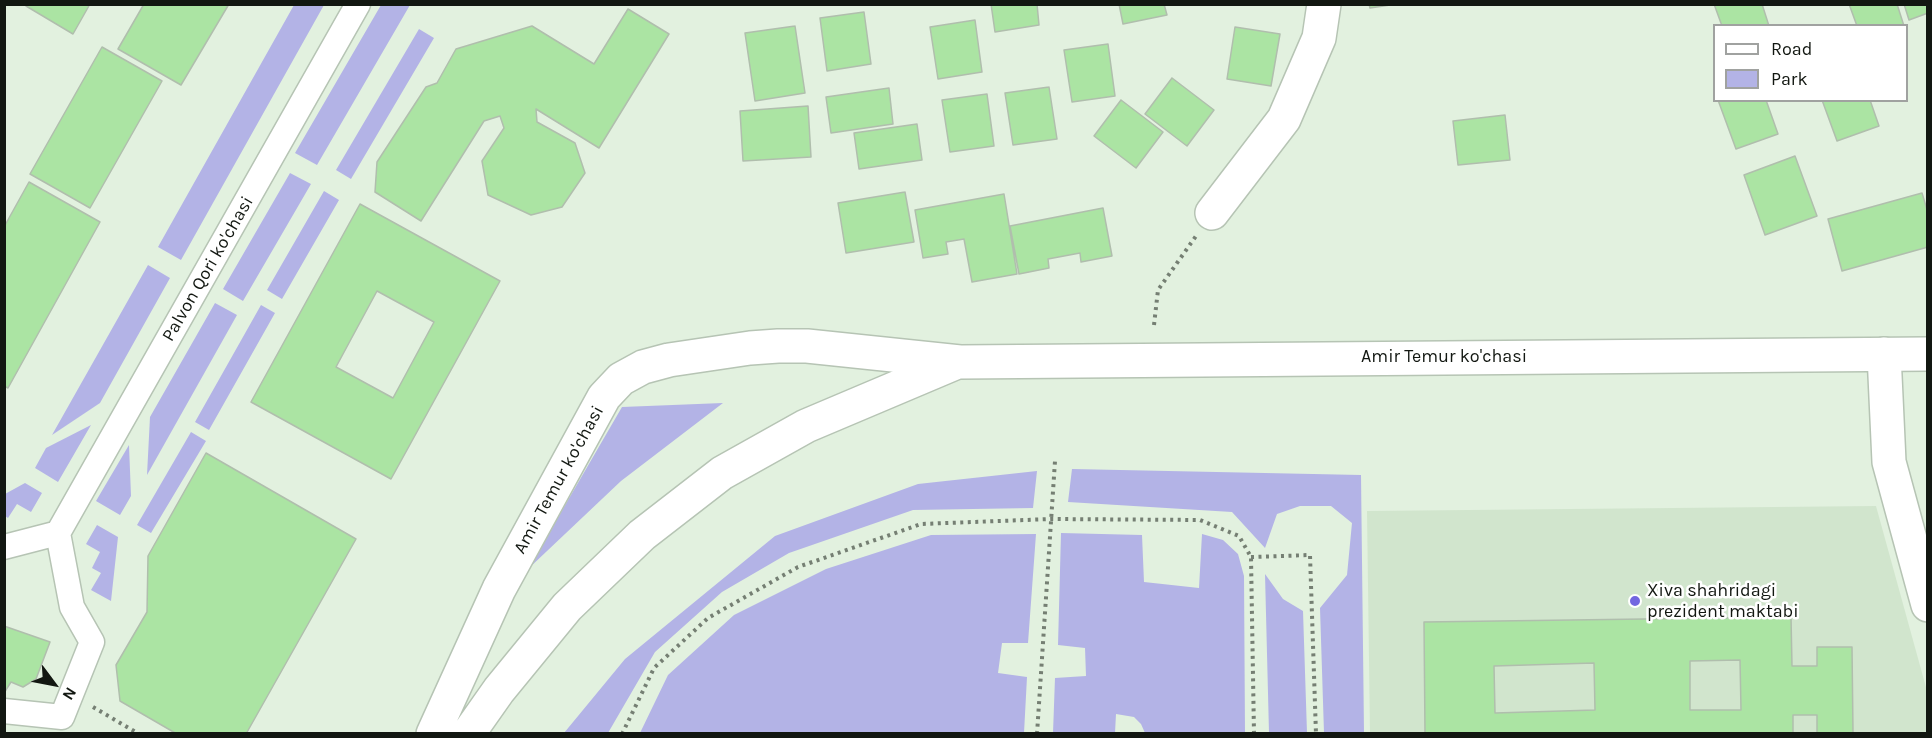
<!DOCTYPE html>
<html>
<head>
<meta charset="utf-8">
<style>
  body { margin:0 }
  #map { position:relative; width:1932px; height:738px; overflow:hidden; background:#e2f1df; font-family:Karla,sans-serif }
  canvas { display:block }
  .frame { position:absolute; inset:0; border:6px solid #121711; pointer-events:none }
  .legend { position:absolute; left:1713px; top:24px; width:195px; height:78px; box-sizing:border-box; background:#fff; border:2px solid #a0a2a0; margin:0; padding:8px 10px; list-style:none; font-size:18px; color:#121711 }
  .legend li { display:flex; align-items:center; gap:12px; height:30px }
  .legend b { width:30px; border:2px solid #a0a2a0 }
  .north { position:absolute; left:24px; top:654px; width:60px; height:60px; -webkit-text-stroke:4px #fff; paint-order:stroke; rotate:122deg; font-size:16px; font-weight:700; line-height:24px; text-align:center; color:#121711 }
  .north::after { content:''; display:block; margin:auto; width:21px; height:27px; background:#121711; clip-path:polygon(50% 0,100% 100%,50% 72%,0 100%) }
</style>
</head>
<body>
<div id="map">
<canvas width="1932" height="738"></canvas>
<div class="frame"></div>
<ul class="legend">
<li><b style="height:8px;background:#fff"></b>Road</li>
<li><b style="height:16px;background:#b3b3e6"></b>Park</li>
</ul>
<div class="north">N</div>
</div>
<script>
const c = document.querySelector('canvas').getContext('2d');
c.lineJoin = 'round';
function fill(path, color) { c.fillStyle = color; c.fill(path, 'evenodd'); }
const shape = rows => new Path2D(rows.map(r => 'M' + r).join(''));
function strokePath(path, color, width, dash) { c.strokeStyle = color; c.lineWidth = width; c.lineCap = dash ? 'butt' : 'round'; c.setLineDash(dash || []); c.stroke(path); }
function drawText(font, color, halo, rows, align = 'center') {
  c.font = font + ' Karla,sans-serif'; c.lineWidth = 5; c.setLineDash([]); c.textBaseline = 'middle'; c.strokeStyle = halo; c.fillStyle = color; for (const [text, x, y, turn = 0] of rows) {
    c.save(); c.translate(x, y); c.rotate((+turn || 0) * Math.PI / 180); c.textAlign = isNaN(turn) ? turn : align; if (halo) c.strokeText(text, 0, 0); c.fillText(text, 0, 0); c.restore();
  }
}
fill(shape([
  [1876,506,1927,691,1927,733,1370,733,1367,511]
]), '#d1e5cd');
fill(shape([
  [294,5,324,5,181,260,158,247],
  [381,5,410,5,317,165,295,153],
  [419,29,434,38,351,179,336,170],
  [290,173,311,184,243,301,223,289],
  [324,191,339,200,282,299,267,290],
  [148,265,170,278,100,403,52,435],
  [215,303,237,315,147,475,150,417],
  [261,305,275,313,209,430,195,422],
  [723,403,621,481,528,569,622,407],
  [91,425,58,482,35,468,46,448],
  [191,432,206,441,151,533,137,525],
  [129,445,131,496,120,515,96,501],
  [1072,469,1361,475,1364,733,1324,733,1320,608,1347,575,1352,523,1331,506,1300,506,1277,514,1265,548,1232,512,1068,502],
  [1037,471,1033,508,913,510,789,553,722,592,655,652,608,733,564,733,625,659,775,536,918,484],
  [25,483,42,493,31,512,17,504,8,518,5,516,5,494],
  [97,525,118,537,111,601,91,590,101,573,92,568,100,552,86,544],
  [1061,533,1142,535,1144,582,1199,588,1202,534,1223,540,1238,554,1244,576,1245,733,1145,733,1141,724,1134,717,1116,714,1115,733,1053,733,1055,678,1086,676,1085,648,1058,645],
  [1036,534,1028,643,1002,643,998,673,1027,677,1024,733,640,733,668,675,734,615,826,569,931,535],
  [1265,574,1283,599,1303,611,1307,733,1269,733]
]), '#b3b3e6');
const building = shape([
  [27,4,90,4,73,34,26,6,27,4],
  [144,4,229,4,181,85,118,49,144,4],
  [991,4,1037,4,1039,25,995,32,991,4],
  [1119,4,1164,4,1167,15,1123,24,1119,4],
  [1369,4,1397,4,1370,8,1369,4],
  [1714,4,1762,4,1769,26,1722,26,1714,4],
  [1849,4,1897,4,1904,26,1857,26,1849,4],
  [1904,4,1928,4,1928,13,1909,20,1904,4],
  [628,9,669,34,599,148,536,109,537,122,575,143,585,173,562,207,531,215,488,195,482,161,504,128,500,116,484,121,421,221,375,192,377,162,426,87,437,83,456,49,532,26,594,64,628,9],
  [864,12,871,64,827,71,820,18,864,12],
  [975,20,982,72,938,79,930,27,975,20],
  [795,26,805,93,755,101,745,33,795,26],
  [1235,27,1280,34,1271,86,1227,79,1235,27],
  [1108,44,1115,96,1072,102,1064,50,1108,44],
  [102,47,162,81,90,208,30,174,102,47],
  [1172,78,1214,110,1187,146,1145,114,1172,78],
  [1049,87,1057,139,1013,145,1005,93,1049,87],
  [889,88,893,124,831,133,826,97,889,88],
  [987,94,994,146,950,152,942,100,987,94],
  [1121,100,1163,132,1136,168,1094,136,1121,100],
  [1718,100,1766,100,1778,134,1736,149,1718,100],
  [1822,100,1870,100,1879,126,1837,141,1822,100],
  [808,106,811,157,743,161,740,111,808,106],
  [1505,115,1510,160,1458,165,1453,121,1505,115],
  [917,124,922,160,859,169,854,133,917,124],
  [1795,156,1817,216,1765,235,1744,175,1795,156],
  [29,182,100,222,8,388,4,386,4,227,29,182],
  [905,192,914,242,846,253,838,203,905,192],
  [1922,193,1928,213,1928,247,1842,271,1828,219,1922,193],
  [1004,194,1017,274,972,282,964,239,946,242,948,254,923,258,915,210,1004,194],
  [360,204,500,281,391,479,251,402,360,204],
  [377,291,434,322,393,398,336,367,377,291],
  [1103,208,1112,256,1081,262,1080,253,1048,259,1049,268,1019,274,1010,226,1103,208],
  [206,453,356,539,246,734,177,734,120,701,116,665,147,612,148,556,206,453],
  [1791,617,1792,666,1817,666,1817,647,1852,647,1853,733,1817,734,1817,715,1793,715,1793,734,1425,734,1424,622,1791,617],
  [1740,660,1741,710,1690,710,1690,661,1740,660],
  [1594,663,1595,710,1495,713,1494,666,1594,663],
  [4,626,50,642,36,679,23,687,11,682,4,693,4,626]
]);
fill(building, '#abe4a3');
strokePath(building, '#b0bead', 1.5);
const pedestrian = shape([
  [4,547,58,533,358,4],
  [4,711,62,717,92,642,72,607,58,533]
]);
const minor = shape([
  [1212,213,1284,119,1319,38,1324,4]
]);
const tertiary = shape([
  [1884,354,1889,462,1928,605]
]);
const primary = shape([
  [433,734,499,589,604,397,621,379,643,367,669,360,750,348,778,346,807,346,960,362,1928,354],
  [468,734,499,690,567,607,642,535,722,473,806,426,955,363]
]);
strokePath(pedestrian, '#b6c4b4', 27);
strokePath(minor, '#b6c4b4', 36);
strokePath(tertiary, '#b6c4b4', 36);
strokePath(primary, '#b6c4b4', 36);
strokePath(shape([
  [1154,325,1158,290,1196,236],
  [1251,557,1310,555,1316,734],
  [93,707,139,734],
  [622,734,654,668,708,618,798,567,921,524,1051,519,1200,520,1239,536,1251,557,1254,734],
  [1037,734,1055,461]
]), '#757f73', 4, [3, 4.5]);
strokePath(pedestrian, '#fff', 24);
strokePath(minor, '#fff', 33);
strokePath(tertiary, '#fff', 33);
strokePath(primary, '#fff', 33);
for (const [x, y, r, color] of [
  [1635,601,6,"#7366e0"]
]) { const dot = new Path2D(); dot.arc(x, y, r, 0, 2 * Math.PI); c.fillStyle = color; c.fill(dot); strokePath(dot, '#fff', 2); }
drawText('18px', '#121711', '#fff', [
  ["Palvon Qori ko'chasi",208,269,-60],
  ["Amir Temur ko'chasi",1444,357],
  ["Amir Temur ko'chasi",559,480,-61]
]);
drawText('18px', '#121711', '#fff', [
  ["Xiva shahridagi",1647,591],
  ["prezident maktabi",1647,612]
], 'left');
</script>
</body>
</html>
